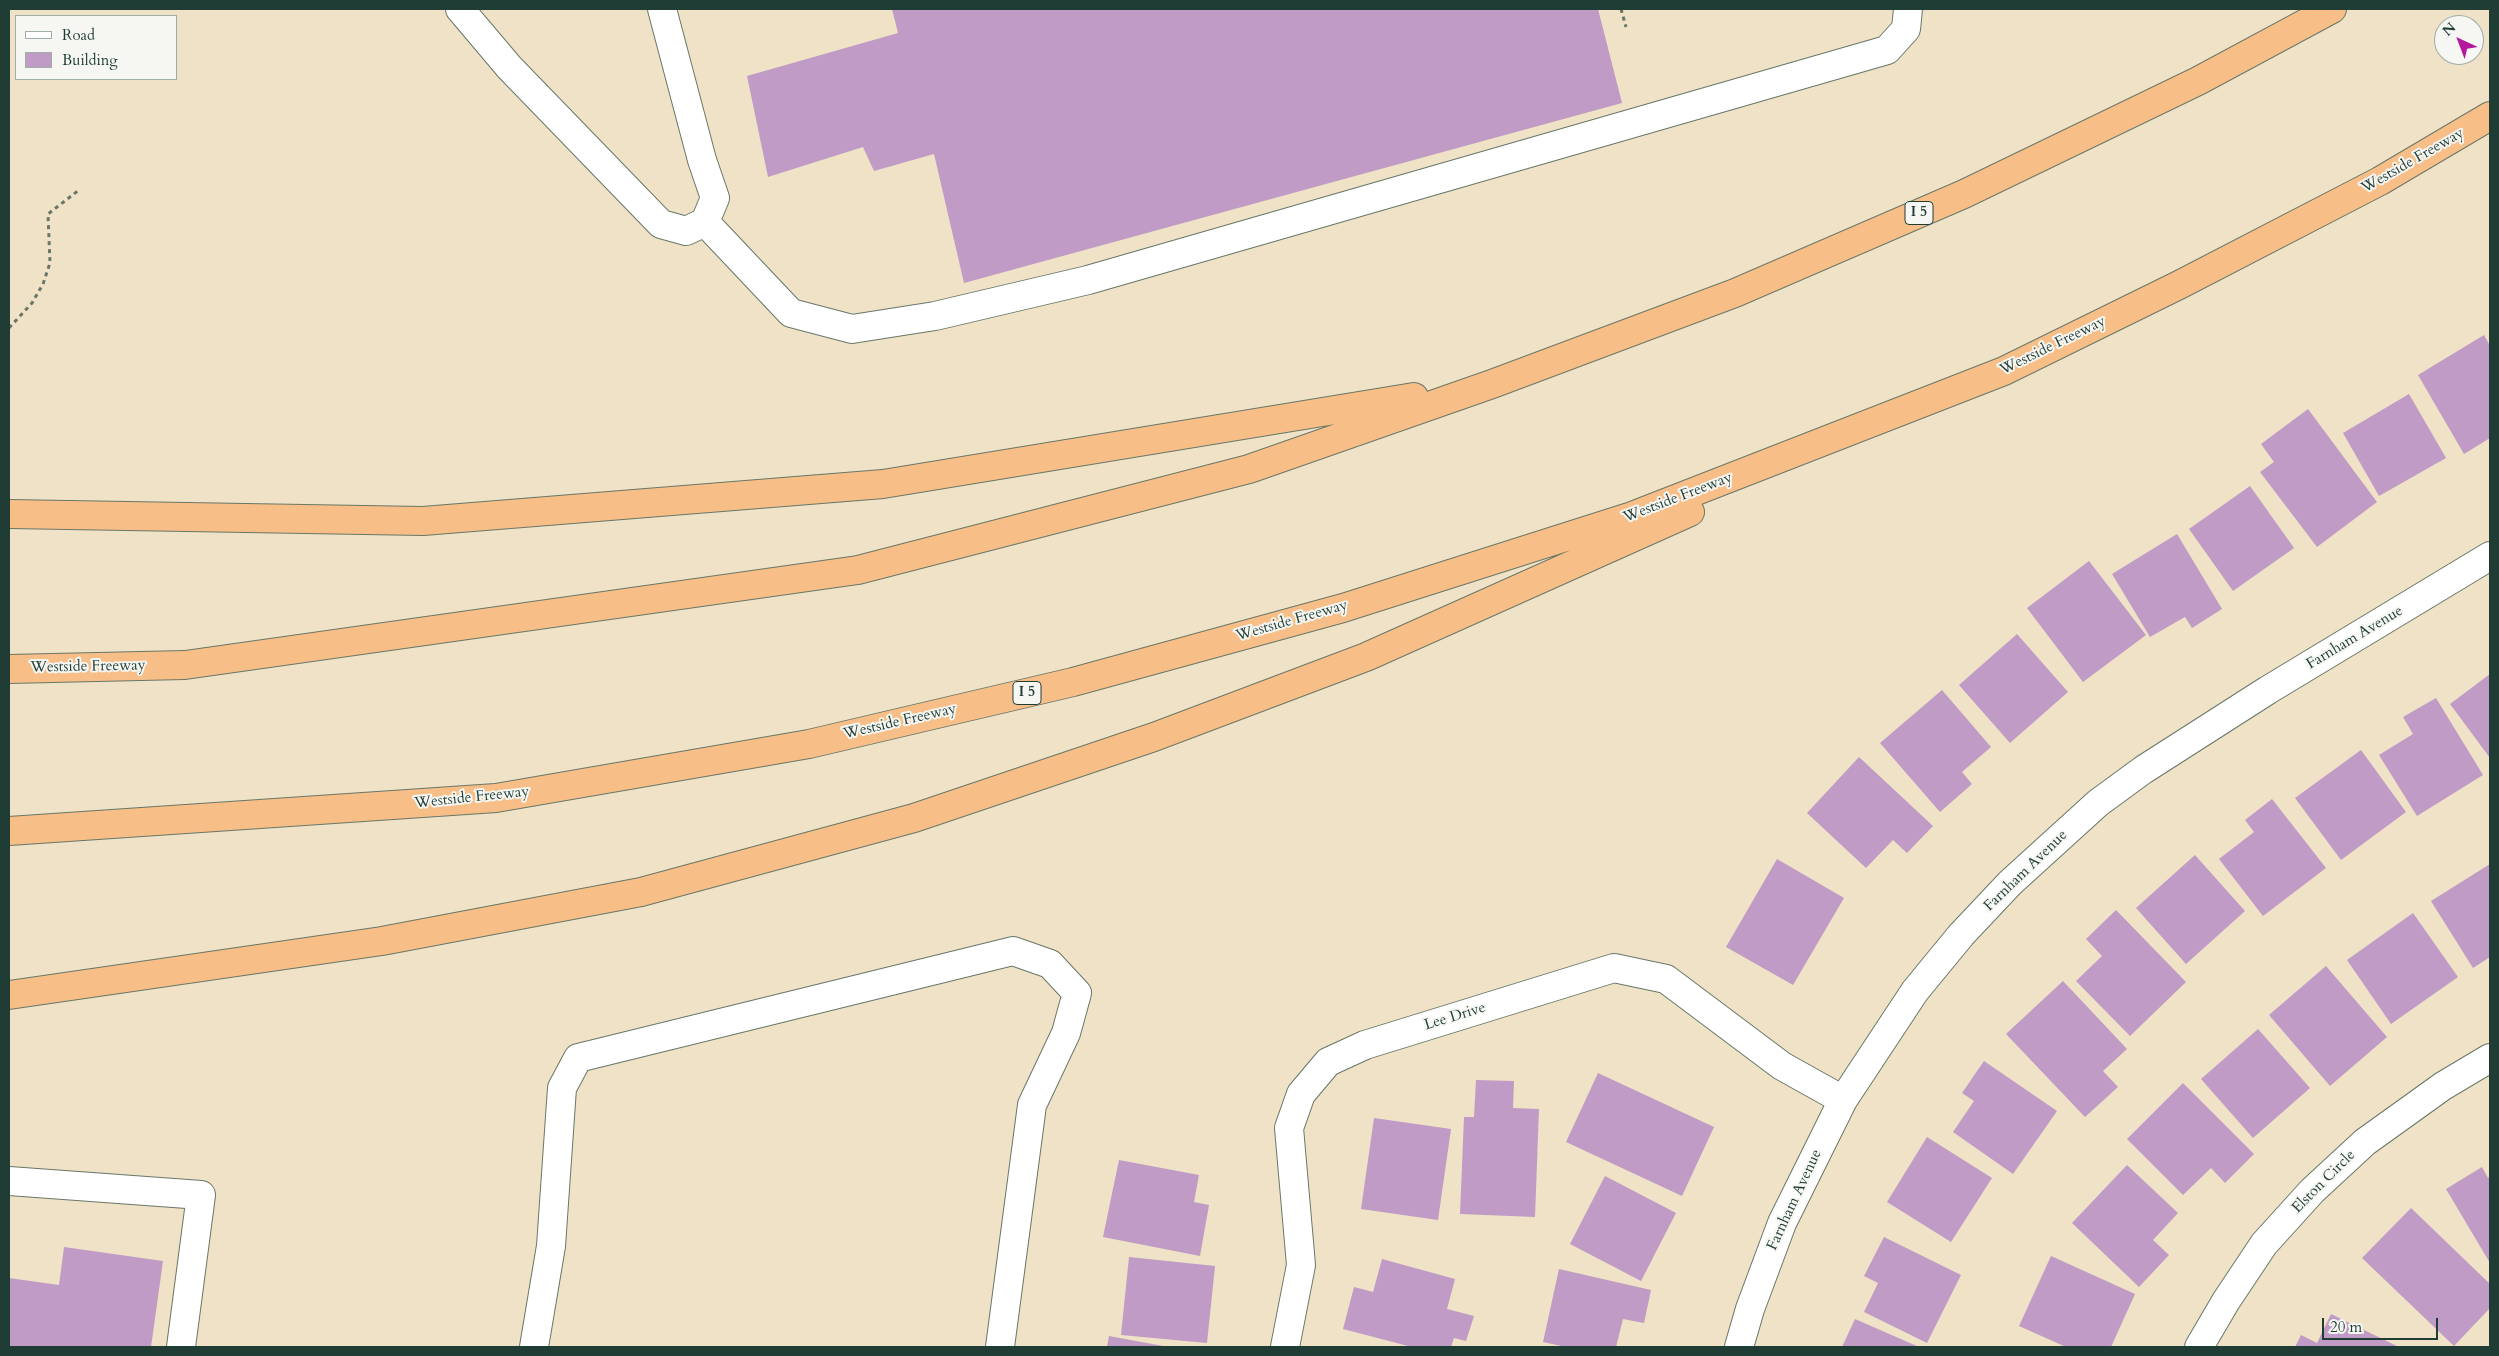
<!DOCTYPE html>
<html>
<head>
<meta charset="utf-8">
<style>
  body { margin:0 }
  #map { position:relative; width:2499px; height:1356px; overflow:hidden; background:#efe2c7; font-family:Cardo,serif }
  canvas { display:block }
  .frame { position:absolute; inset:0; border:10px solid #1f3d34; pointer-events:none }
  .legend { position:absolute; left:15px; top:15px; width:162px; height:65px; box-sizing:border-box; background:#f6f6f2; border:1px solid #a0aca6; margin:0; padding:6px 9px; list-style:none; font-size:15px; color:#1f3d34 }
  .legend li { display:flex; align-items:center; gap:10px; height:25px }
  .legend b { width:25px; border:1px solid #a0aca6 }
  .north { position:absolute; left:2434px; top:15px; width:50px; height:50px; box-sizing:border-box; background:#f6f6f2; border:1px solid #a0aca6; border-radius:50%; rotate:317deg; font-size:14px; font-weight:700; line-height:20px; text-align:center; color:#1f3d34 }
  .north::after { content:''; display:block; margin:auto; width:18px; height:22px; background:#b5179e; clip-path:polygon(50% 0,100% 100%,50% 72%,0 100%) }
  .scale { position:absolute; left:2322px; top:1318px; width:116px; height:22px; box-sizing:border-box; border:2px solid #1f3d34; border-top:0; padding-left:6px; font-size:15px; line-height:18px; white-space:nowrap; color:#1f3d34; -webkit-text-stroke:4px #f6f6f2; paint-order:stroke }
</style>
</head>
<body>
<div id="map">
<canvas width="2499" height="1356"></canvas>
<div class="frame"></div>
<ul class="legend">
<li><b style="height:6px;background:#fff"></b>Road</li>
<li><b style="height:14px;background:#bf9bc5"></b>Building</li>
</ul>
<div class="north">N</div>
<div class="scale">20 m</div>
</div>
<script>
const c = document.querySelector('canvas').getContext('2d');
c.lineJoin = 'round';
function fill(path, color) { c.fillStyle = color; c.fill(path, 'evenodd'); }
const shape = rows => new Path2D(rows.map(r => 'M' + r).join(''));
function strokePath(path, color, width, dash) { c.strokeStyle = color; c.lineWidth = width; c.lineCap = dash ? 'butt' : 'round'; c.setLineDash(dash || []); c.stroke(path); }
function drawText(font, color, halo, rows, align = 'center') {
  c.font = font + ' Cardo,serif'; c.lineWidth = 4; c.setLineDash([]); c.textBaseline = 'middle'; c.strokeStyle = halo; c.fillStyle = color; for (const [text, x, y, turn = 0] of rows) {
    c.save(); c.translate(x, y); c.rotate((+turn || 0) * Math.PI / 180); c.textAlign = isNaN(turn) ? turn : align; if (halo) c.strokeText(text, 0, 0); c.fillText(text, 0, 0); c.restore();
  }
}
fill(shape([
  [892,9,1598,9,1622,103,964,283,934,154,874,171,863,147,768,177,747,76,898,33],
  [2484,335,2490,346,2490,438,2464,454,2418,375],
  [2409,394,2446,458,2379,496,2343,433],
  [2308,409,2377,502,2317,547,2260,472,2274,462,2261,444],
  [2250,486,2294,548,2233,591,2189,529],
  [2177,534,2222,609,2192,628,2185,617,2150,637,2112,574],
  [2089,561,2146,635,2083,682,2027,608],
  [2017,634,2068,692,2010,743,1959,685],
  [2490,674,2490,758,2450,704],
  [1942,690,1991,747,1962,772,1972,784,1940,812,1880,743],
  [2436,698,2483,775,2417,816,2379,755,2413,734,2403,717],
  [2361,750,2406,812,2341,860,2295,798],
  [1859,757,1933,826,1907,853,1893,840,1866,868,1807,813],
  [2272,799,2326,868,2263,916,2219,859,2254,832,2245,820],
  [2195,855,2245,911,2186,964,2136,908],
  [1777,859,1844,898,1793,985,1726,947],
  [2490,864,2490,957,2473,968,2431,901],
  [2116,910,2186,982,2130,1036,2076,981,2102,956,2086,939],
  [2413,913,2458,977,2391,1024,2347,960],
  [2326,966,2387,1037,2330,1086,2269,1015],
  [2063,981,2127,1049,2103,1071,2118,1087,2085,1117,2006,1034],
  [2258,1029,2310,1088,2253,1138,2201,1079],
  [1984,1061,2057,1111,2013,1174,1953,1132,1974,1101,1962,1093],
  [1598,1073,1714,1127,1682,1196,1566,1142],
  [1476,1080,1514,1081,1513,1108,1539,1109,1535,1217,1460,1214,1464,1117,1474,1117],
  [2183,1083,2254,1154,2225,1183,2211,1168,2183,1195,2127,1139],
  [1374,1118,1451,1129,1438,1220,1361,1209],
  [1927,1137,1992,1178,1951,1242,1887,1202],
  [1119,1160,1199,1175,1194,1202,1209,1205,1200,1256,1103,1237],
  [2127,1165,2178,1213,2153,1240,2169,1255,2139,1287,2072,1223],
  [2482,1167,2488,1178,2490,1176,2490,1263,2446,1189],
  [1605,1176,1676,1213,1641,1281,1570,1244],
  [2411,1208,2490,1284,2490,1308,2454,1346,2362,1258],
  [1884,1237,1961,1275,1927,1343,1864,1312,1878,1283,1864,1276],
  [64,1247,163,1261,151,1347,9,1347,9,1278,59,1285],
  [2051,1256,2135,1294,2111,1347,2066,1347,2019,1326],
  [1129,1257,1215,1266,1207,1343,1121,1335],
  [1382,1259,1455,1279,1447,1309,1474,1316,1466,1341,1454,1338,1451,1347,1412,1347,1343,1329,1354,1287,1373,1292],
  [1559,1269,1651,1290,1644,1323,1623,1319,1616,1347,1566,1347,1543,1342],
  [2331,1314,2399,1347,2295,1347,2301,1335,2317,1343],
  [1855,1319,1919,1347,1842,1347],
  [1109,1336,1163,1346,1163,1347,1107,1347]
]), '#bf9bc5');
const minor = shape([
  [460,9,509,67,661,224,686,231,705,222,715,198,702,160,662,9],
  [705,222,791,313,852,329,935,316,1088,280,1887,50,1906,29,1908,9],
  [9,1181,201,1195,181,1347],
  [534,1347,551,1246,562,1088,578,1058,1013,951,1050,964,1077,993,1066,1033,1032,1105,1000,1347],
  [1285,1347,1301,1265,1289,1128,1301,1094,1328,1062,1365,1045,1614,968,1666,979,1782,1066,1843,1100],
  [1739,1347,1750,1309,1782,1223,1843,1100,1915,991,1961,935,2010,883,2098,803,2143,770,2268,690,2490,556],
  [2199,1347,2226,1301,2264,1244,2312,1191,2365,1142,2443,1086,2490,1058]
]);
const highway = shape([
  [9,514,423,521,883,484,1414,397],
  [9,669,185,665,858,570,1249,469,1492,384,1735,293,1964,194,2198,81,2332,9],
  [9,831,496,798,809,744,1073,682,1343,608,1632,516,2004,371,2179,285,2380,181,2490,116],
  [9,995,382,941,641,892,914,818,1154,737,1366,657,1690,512]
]);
strokePath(minor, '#687767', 30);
strokePath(highway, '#687767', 30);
strokePath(shape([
  [1621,9,1626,27],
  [9,328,32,303,43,284,50,263,48,214,79,190]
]), '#687767', 3, [4, 4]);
strokePath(minor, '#fff', 28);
strokePath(highway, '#f7be88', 28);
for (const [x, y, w] of [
  [1919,213,28],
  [1027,693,28]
]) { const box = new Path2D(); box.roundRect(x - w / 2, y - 11.5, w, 23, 4); c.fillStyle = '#f6f6f2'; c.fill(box); strokePath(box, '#1f3d34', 1); }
drawText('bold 14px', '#1f3d34', null, [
  ["I 5",1919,213],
  ["I 5",1027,693]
]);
drawText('15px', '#1f3d34', '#f6f6f2', [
  ["Westside Freeway",2413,161,-30],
  ["Westside Freeway",2053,346,-26],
  ["Westside Freeway",1678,498,-21],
  ["Westside Freeway",1292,621,-16],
  ["Farnham Avenue",2355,638,-31],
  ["Westside Freeway",88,667,-1],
  ["Westside Freeway",900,722,-13],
  ["Westside Freeway",472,798,-6],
  ["Farnham Avenue",2026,871,-44],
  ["Lee Drive",1455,1017,-17],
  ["Elston Circle",2324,1182,-45],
  ["Farnham Avenue",1795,1200,-65]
]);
</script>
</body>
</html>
